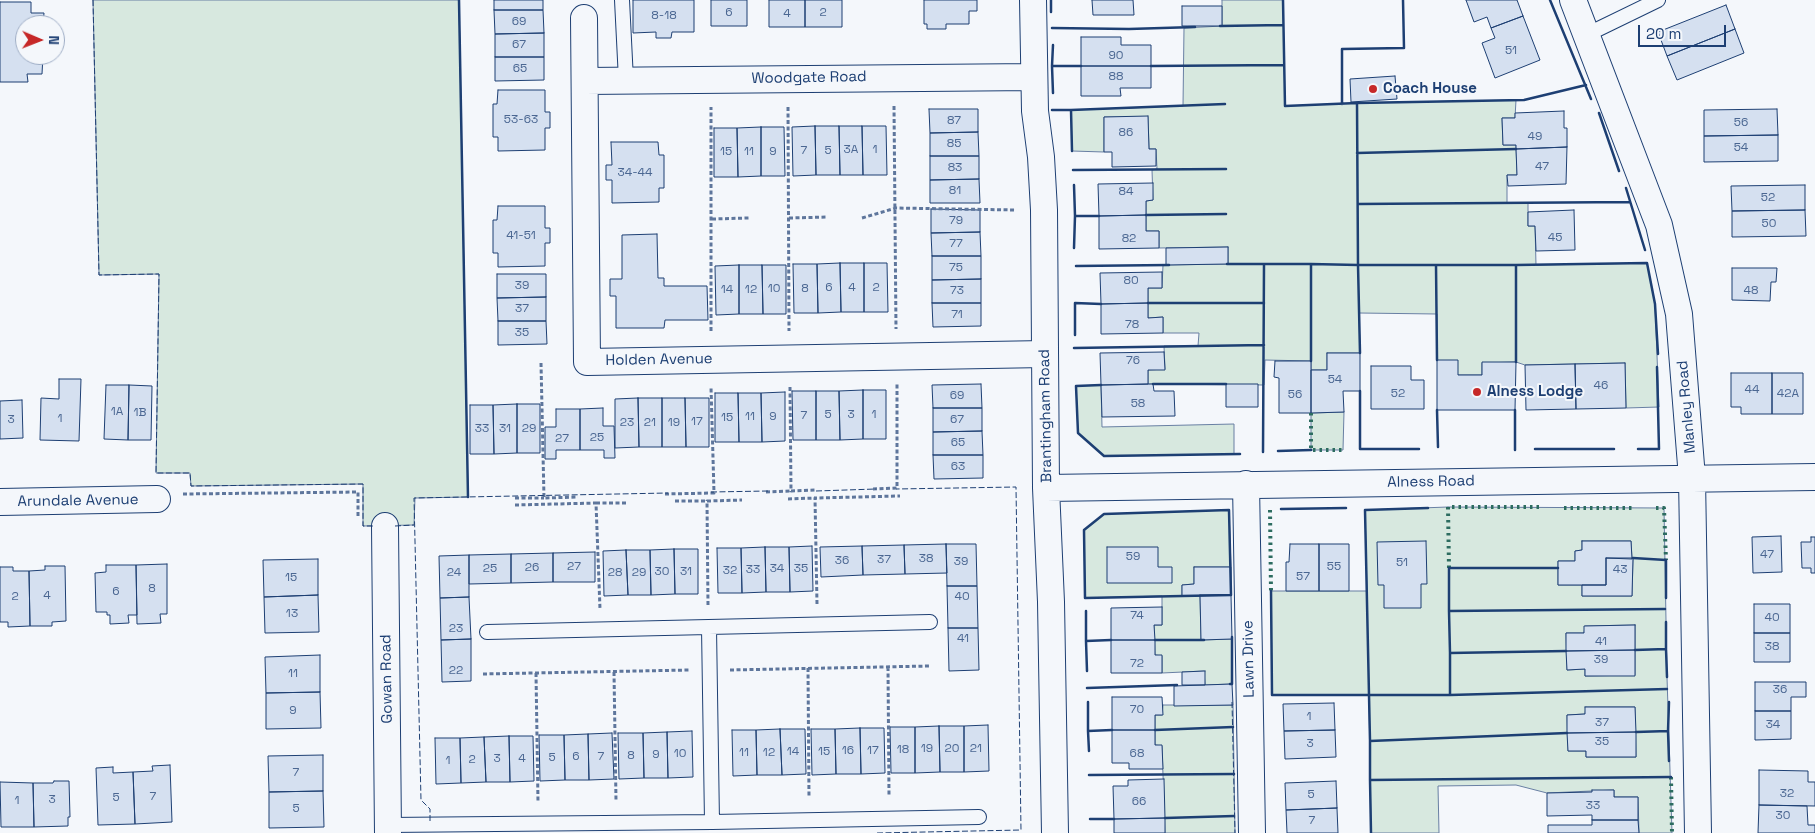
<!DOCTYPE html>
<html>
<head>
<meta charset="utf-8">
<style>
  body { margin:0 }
  #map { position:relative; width:1815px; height:833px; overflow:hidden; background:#f4f7fb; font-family:"Space Grotesk",sans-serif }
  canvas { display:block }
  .north { position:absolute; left:15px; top:15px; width:50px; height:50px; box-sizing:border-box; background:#f4f7fb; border:1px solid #9eadc5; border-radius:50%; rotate:91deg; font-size:14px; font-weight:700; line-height:20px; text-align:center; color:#1d3f73 }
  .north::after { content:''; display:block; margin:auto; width:18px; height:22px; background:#c62828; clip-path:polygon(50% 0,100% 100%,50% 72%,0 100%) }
  .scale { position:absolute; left:1638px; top:25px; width:88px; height:22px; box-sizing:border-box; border:2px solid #1d3f73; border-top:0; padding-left:6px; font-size:15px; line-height:18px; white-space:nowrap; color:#1d3f73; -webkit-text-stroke:4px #f4f7fb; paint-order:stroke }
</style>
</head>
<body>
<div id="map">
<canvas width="1815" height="833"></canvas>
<div class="north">N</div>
<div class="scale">20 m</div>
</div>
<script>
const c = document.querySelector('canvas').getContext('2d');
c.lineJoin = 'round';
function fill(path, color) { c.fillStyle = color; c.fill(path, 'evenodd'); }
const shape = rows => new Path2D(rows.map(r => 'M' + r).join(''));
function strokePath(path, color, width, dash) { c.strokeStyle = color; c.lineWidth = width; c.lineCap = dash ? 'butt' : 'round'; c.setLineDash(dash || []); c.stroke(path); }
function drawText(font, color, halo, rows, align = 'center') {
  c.font = font + ' "Space Grotesk",sans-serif'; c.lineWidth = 4; c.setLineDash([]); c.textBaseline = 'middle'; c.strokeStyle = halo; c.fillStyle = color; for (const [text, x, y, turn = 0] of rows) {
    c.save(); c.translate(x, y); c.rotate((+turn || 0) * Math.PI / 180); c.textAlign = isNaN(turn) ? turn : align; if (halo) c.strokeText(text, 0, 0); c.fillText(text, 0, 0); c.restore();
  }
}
const green = shape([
  [93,0,459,0,468,497,415,498,414,525,363,526,363,484,191,486,190,473,156,473,159,274,99,275,93,0],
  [1222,0,1283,0,1285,106,1357,103,1516,100,1515,118,1502,118,1503,145,1516,145,1517,175,1507,175,1507,203,1528,203,1528,226,1535,226,1536,265,1647,263,1655,304,1659,407,1626,408,1625,363,1525,365,1516,362,1482,363,1482,375,1458,375,1437,360,1437,314,1359,313,1360,353,1327,353,1327,370,1311,370,1311,361,1265,360,1264,385,1148,384,1148,370,1165,369,1164,346,1198,346,1199,333,1163,333,1163,317,1148,318,1148,288,1162,288,1163,265,1228,264,1228,247,1159,248,1159,231,1146,231,1146,201,1153,200,1152,170,1157,169,1156,149,1149,149,1148,117,1104,117,1104,152,1072,151,1071,110,1183,106,1184,28,1222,26,1222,0],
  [1101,385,1102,427,1234,424,1234,454,1104,456,1078,433,1076,386,1101,385],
  [1344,412,1343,450,1311,450,1311,413,1344,412],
  [1448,507,1664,508,1667,677,1672,833,1639,833,1638,797,1614,797,1614,790,1547,793,1516,785,1438,786,1439,833,1371,833,1369,695,1272,695,1271,591,1367,591,1365,510,1448,507],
  [1582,541,1631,541,1632,559,1633,559,1632,596,1582,596,1582,585,1558,585,1558,561,1575,561,1575,551,1582,550,1582,541],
  [1635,625,1635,675,1585,676,1585,669,1567,670,1566,633,1584,633,1585,626,1635,625],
  [1586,707,1635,707,1636,757,1586,757,1586,751,1568,751,1567,715,1585,714,1586,707],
  [1229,510,1231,567,1194,567,1194,584,1182,585,1182,596,1200,595,1201,640,1232,639,1232,684,1205,685,1204,671,1162,673,1162,656,1155,655,1154,625,1162,625,1162,596,1085,598,1084,530,1104,514,1229,510],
  [1163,705,1233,705,1235,833,1165,833,1162,746,1155,745,1155,715,1162,715,1163,705]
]);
fill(green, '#d7e8df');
strokePath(green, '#687fa3', 1);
const building = shape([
  [494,0,543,0,543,10,494,10,494,0],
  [633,0,694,0,694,32,672,32,671,38,656,38,656,32,633,33,633,0],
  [711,0,747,0,747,26,711,26,711,0],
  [769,0,805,0,805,27,769,27,769,0],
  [805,0,842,0,842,27,805,27,805,0],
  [924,0,977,0,977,11,969,11,969,24,946,24,946,29,927,29,927,24,924,24,924,0],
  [1092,0,1133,0,1134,15,1093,15,1092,0],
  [1466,0,1517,0,1523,16,1491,28,1487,17,1474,22,1466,0],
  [0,2,31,2,31,13,44,13,43,25,25,25,25,55,43,55,42,74,27,74,28,82,0,82,0,2],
  [1726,5,1735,29,1667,56,1658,32,1726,5],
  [1182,6,1222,6,1222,26,1182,26,1182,6],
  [494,10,543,10,544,33,495,34,494,10],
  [1523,16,1540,60,1495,78,1482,43,1495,38,1491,28,1523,16],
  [1735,29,1744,53,1677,80,1667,56,1735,29],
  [544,33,544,57,495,57,495,34,544,33],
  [1081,37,1121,37,1121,45,1151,45,1151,66,1081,66,1081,37],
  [495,57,544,57,544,80,495,81,495,57],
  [1081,66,1151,66,1151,88,1120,88,1121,96,1081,96,1081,66],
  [1395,76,1397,99,1351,102,1350,79,1395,76],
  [498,90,545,90,545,112,550,112,550,128,545,128,545,150,498,151,498,137,493,137,493,104,497,104,498,90],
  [929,109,978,109,978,132,930,133,929,109],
  [1777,109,1778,135,1704,136,1704,110,1777,109],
  [1564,111,1564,128,1567,128,1567,147,1516,149,1516,145,1503,145,1502,118,1515,118,1515,113,1564,111],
  [1148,116,1149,149,1156,149,1156,166,1112,167,1112,152,1104,152,1104,117,1148,116],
  [815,126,816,175,793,176,792,127,815,126],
  [815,126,839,126,840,175,816,175,815,126],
  [839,126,862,126,863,175,840,175,839,126],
  [862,126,886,126,887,175,863,175,862,126],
  [761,127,761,176,738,177,737,128,761,127],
  [761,127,784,127,785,176,761,176,761,127],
  [714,128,737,128,738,177,714,177,714,128],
  [978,132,979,156,930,156,930,133,978,132],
  [1778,135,1778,161,1704,162,1704,136,1778,135],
  [611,142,658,142,659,155,664,155,664,188,659,188,659,202,612,203,612,180,606,180,606,165,612,165,611,142],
  [1567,147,1566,184,1508,186,1507,175,1517,175,1516,149,1567,147],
  [930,156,979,156,979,179,930,180,930,156],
  [979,179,980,203,930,203,930,180,979,179],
  [1153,183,1153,200,1146,201,1146,215,1099,216,1098,184,1153,183],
  [1805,185,1805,210,1732,211,1731,186,1805,185],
  [498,206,545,206,545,228,550,228,550,243,545,243,545,266,498,267,498,253,493,253,493,220,497,220,498,206],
  [931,209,980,210,980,232,931,233,931,209],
  [1574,210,1575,250,1536,251,1535,226,1528,226,1528,212,1574,210],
  [1805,210,1806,236,1732,237,1732,211,1805,210],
  [1146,215,1146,231,1159,231,1159,248,1099,249,1099,216,1146,215],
  [980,232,981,256,932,256,931,233,980,232],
  [657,234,658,278,664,278,664,286,707,286,708,320,665,320,664,328,616,328,616,296,610,296,610,279,622,279,622,235,657,234],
  [1228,247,1228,264,1166,265,1166,248,1228,247],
  [932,256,981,256,981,279,932,280,932,256],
  [840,263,841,312,818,313,817,264,840,263],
  [840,263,864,263,864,312,841,312,840,263],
  [864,263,887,263,888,312,864,312,864,263],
  [793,264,817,264,818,313,794,313,793,264],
  [739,265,739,314,716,315,715,266,739,265],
  [739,265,762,265,763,314,739,314,739,265],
  [762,265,786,265,786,314,763,314,762,265],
  [1732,268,1777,268,1776,282,1771,282,1770,301,1732,300,1732,268],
  [1162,272,1162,288,1148,288,1148,303,1101,304,1100,273,1162,272],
  [497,274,546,274,546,297,497,298,497,274],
  [981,279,981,303,932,303,932,280,981,279],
  [546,297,546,321,498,321,497,298,546,297],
  [932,303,981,303,981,326,933,327,932,303],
  [1148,303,1148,318,1163,317,1163,333,1101,334,1101,304,1148,303],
  [498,321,546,321,547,344,498,345,498,321],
  [1164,352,1165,370,1148,370,1148,384,1101,385,1100,353,1164,352],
  [1327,353,1360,353,1360,391,1343,391,1344,412,1311,413,1311,370,1327,370,1327,353],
  [1437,360,1458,360,1458,375,1482,375,1482,362,1516,362,1515,410,1437,410,1437,360],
  [1275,361,1311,361,1311,413,1279,413,1279,378,1274,377,1275,361],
  [1625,363,1626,408,1576,409,1575,364,1625,363],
  [1575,364,1576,409,1526,410,1525,365,1575,364],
  [1371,366,1411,366,1411,380,1424,380,1424,409,1371,409,1371,366],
  [1731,373,1772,373,1772,414,1741,414,1741,407,1731,407,1731,373],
  [1772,373,1803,373,1803,414,1772,414,1772,373],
  [59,379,81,379,79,441,40,440,41,398,59,399,59,379],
  [981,384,982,408,933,408,932,385,981,384],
  [1153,384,1154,391,1174,391,1175,416,1102,417,1101,385,1153,384],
  [1226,384,1258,384,1258,407,1226,407,1226,384],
  [106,385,129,385,128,440,104,439,106,385],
  [129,385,152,386,151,440,128,440,129,385],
  [863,390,863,439,840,440,839,391,863,390],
  [863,390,886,390,886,439,863,439,863,390],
  [792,391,816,391,816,440,793,440,792,391],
  [816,391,839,391,840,440,816,440,816,391],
  [785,392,785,441,762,442,761,393,785,392],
  [715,393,738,393,739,442,715,442,715,393],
  [738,393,761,393,762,442,739,442,738,393],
  [638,398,639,447,615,448,615,399,638,398],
  [638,398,662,398,662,447,639,447,638,398],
  [662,398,685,398,686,447,662,447,662,398],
  [685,398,709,398,709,447,686,447,685,398],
  [22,400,23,438,0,439,0,401,22,400],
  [517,404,517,453,494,454,493,405,517,404],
  [517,404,540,404,540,453,517,453,517,404],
  [470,405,493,405,494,454,470,454,470,405],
  [603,408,603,426,614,426,615,458,604,458,604,450,580,450,580,409,603,408],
  [933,408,982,408,982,431,933,432,933,408],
  [556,409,580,409,580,450,556,450,556,459,545,459,545,427,556,427,556,409],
  [982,431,983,455,933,455,933,432,982,431],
  [933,455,983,455,983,478,934,479,933,455],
  [1781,536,1782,572,1753,573,1752,537,1781,536],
  [1811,537,1815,537,1815,573,1811,573,1811,568,1802,568,1801,542,1811,542,1811,537],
  [1426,541,1427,584,1421,584,1421,608,1384,608,1384,585,1378,585,1377,542,1426,541],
  [1582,541,1631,541,1632,559,1606,558,1606,585,1558,585,1558,561,1575,561,1575,551,1582,550,1582,541],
  [946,544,947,573,905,574,904,545,946,544],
  [946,544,976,544,977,586,947,586,946,544],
  [1290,544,1319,544,1319,591,1286,591,1286,562,1289,562,1290,544],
  [1319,544,1349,544,1349,591,1319,591,1319,544],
  [904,545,905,574,863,575,862,546,904,545],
  [812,546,813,591,790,592,789,547,812,546],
  [862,546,863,575,821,577,820,547,862,546],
  [765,547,789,547,790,592,766,592,765,547],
  [765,547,766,592,742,593,741,548,765,547],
  [1107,547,1158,547,1158,567,1172,567,1172,583,1107,583,1107,547],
  [717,548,741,548,742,593,718,593,717,548],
  [674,549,675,594,651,595,650,550,674,549],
  [674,549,698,549,698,594,675,594,674,549],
  [626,550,628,595,604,596,603,551,626,550],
  [626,550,650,550,651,595,628,595,626,550],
  [595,552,595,582,553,582,553,553,595,552],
  [553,553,553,582,511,583,511,554,553,553],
  [511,554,511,583,469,584,469,555,511,554],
  [469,555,469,597,440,598,439,556,469,555],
  [1606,558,1633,558,1632,596,1582,596,1582,585,1606,585,1606,558],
  [318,559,318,595,264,597,263,560,318,559],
  [167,564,167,614,160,614,161,623,137,624,136,565,167,564],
  [106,565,136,565,137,615,128,615,129,623,110,624,110,615,107,615,107,612,96,612,95,573,106,572,106,565],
  [45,566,65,566,66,621,52,622,52,626,30,626,29,571,45,570,45,566],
  [0,567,13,567,13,571,29,571,30,626,8,627,8,622,0,622,0,567],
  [1194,567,1231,567,1231,595,1182,596,1182,585,1194,584,1194,567],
  [947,586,977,586,978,628,948,628,947,586],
  [318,595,319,632,265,633,264,597,318,595],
  [1200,595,1231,595,1232,639,1201,640,1200,595],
  [469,597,471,639,441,640,440,598,469,597],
  [1754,604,1790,604,1790,633,1754,633,1754,604],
  [1162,607,1162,625,1154,625,1155,640,1111,640,1111,608,1162,607],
  [1635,625,1635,650,1566,651,1566,633,1584,633,1584,626,1635,625],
  [948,628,978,628,979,670,949,671,948,628],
  [1754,633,1790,633,1790,662,1754,662,1754,633],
  [471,639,471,681,442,682,441,640,471,639],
  [1111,640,1155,640,1155,655,1162,655,1162,673,1111,673,1111,640],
  [1635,650,1635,676,1585,676,1585,669,1567,670,1566,651,1635,650],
  [320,655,320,692,266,693,265,657,320,655],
  [1205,671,1205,685,1182,685,1182,672,1205,671],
  [1755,682,1806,682,1806,697,1791,697,1791,711,1755,711,1755,682],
  [1232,684,1233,705,1174,706,1174,686,1232,684],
  [320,692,321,728,266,729,266,693,320,692],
  [1112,697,1162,697,1163,715,1155,715,1155,730,1112,730,1112,697],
  [1334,703,1335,730,1284,731,1283,704,1334,703],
  [1585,707,1635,707,1636,732,1567,733,1567,715,1585,714,1585,707],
  [1755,711,1791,711,1791,739,1755,740,1755,711],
  [988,725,989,771,964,772,964,726,988,725],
  [939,726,940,772,915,773,915,727,939,726],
  [939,726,964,726,964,772,940,772,939,726],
  [890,727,915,727,915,773,891,773,890,727],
  [860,728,861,774,836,774,835,729,860,728],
  [860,728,884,728,885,773,861,774,860,728],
  [780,729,782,775,757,775,756,730,780,729],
  [780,729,805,729,806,774,782,775,780,729],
  [811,729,835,729,836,774,812,775,811,729],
  [732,730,756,730,757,775,733,776,732,730],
  [1112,730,1155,730,1155,745,1162,745,1163,769,1129,769,1129,763,1112,763,1112,730],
  [1335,730,1336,757,1285,759,1284,731,1335,730],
  [692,731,693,777,668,778,667,732,692,731],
  [667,732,668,778,644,778,643,733,667,732],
  [1636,732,1636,757,1586,757,1586,751,1568,751,1567,733,1636,732],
  [612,733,614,779,589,780,588,734,612,733],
  [618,733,643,733,644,778,619,779,618,733],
  [588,734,589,780,565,780,564,735,588,734],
  [539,735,564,735,565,780,540,781,539,735],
  [509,736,533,736,534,781,510,782,509,736],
  [509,736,510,782,486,782,484,737,509,736],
  [484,737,486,782,461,783,460,738,484,737],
  [435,738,460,738,461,783,436,784,435,738],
  [323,755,323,791,269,792,268,756,323,755],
  [170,765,172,822,135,824,133,772,153,771,152,766,170,765],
  [113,767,113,773,133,772,135,824,98,825,96,768,113,767],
  [1759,770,1808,771,1808,782,1815,782,1815,806,1759,805,1759,770],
  [1164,779,1165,818,1114,819,1113,786,1128,786,1128,780,1164,779],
  [54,781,69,781,70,817,68,817,68,826,34,827,33,783,53,783,54,781],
  [1336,781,1337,808,1286,810,1285,783,1336,781],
  [0,782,33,783,34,827,1,827,0,782],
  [1592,790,1614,790,1614,797,1638,797,1638,820,1592,820,1592,815,1547,816,1547,793,1592,792,1592,790],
  [323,791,324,827,269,828,269,792,323,791],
  [1759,805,1807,806,1808,825,1815,825,1815,833,1758,833,1759,805],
  [1337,808,1338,833,1287,833,1286,810,1337,808],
  [1165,818,1165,833,1114,833,1114,819,1165,818],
  [1592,820,1638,820,1639,833,1548,833,1548,825,1592,825,1592,820]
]);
fill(building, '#d5e0f0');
strokePath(building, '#1d3f73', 1);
const lane = shape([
  [622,0,626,80],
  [1586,35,1658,0],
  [709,628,712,822],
  [487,632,930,622],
  [388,825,712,822,979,817]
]);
const street = shape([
  [1033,0,1035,111,1041,157,1044,210,1046,488,1051,602,1055,833],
  [1573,0,1659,225,1679,314,1692,478,1698,833],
  [584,18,587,362,1045,354],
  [585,81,1034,77],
  [1246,484,1252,833],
  [1046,488,1815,477],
  [0,502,157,499],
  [385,526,388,833]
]);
strokePath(lane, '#1d3f73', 16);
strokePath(street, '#1d3f73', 28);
strokePath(shape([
  [894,106,896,329],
  [788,107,789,331],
  [789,218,827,217],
  [862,218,896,208,1016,210],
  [712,219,749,218],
  [711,331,711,107],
  [541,363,544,498,578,497],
  [790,387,791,491,817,490],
  [873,489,897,488,897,383],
  [766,492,791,491],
  [183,494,358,492,358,516],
  [665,494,714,493,711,387],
  [515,498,544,498],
  [788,499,815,498],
  [675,501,707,501],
  [596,503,626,503],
  [515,505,596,503,600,609],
  [817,604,815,498,900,496],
  [708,605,707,501,742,500],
  [888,667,889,796],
  [808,668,809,798],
  [730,670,930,666],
  [614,672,616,801],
  [536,673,538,802],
  [483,674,689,670]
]), '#5e769c', 3, [4, 2.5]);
strokePath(lane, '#f4f7fb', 14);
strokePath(street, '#f4f7fb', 26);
strokePath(shape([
  [1311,413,1311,450,1343,450],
  [1564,508,1635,508],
  [1656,508,1664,508,1666,560],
  [1270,510,1271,591],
  [1449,568,1448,507,1541,507],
  [1671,777,1672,833]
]), '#2c6c60', 4, [2.5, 4]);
strokePath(shape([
  [93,0,99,275,159,274,156,473,190,473,191,486,363,484,363,526,375,526],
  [816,491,876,489],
  [711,492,768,491],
  [395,526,414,525],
  [1232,702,1235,833],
  [430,821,430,809,421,800,414,498,668,493],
  [877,833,1021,830,1016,487,896,489]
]), '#1d3f73', 1, [6, 2.5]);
strokePath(shape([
  [459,0,468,497],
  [1051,0,1051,12],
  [1283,0,1285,106,1357,103,1524,100,1586,85],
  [1550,0,1591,99],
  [1220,26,1283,25],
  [1052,28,1129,29,1195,27],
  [1052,66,1053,45],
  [1151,66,1284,65],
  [1053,93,1052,66,1081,66],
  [1342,104,1342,49,1404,48,1403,0],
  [1052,110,1071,110],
  [1599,113,1619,171],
  [1072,151,1071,110,1225,104],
  [1357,153,1516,149],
  [1073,170,1226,169],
  [1074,185,1075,216],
  [1626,188,1645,250],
  [1358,204,1630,202],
  [1146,215,1226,214],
  [1074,248,1075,216,1099,216],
  [1227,264,1264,264],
  [1311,264,1358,265,1357,103],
  [1436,265,1516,265,1516,362],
  [1516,265,1647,263,1655,304,1658,354],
  [1076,266,1169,265],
  [1148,303,1264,303],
  [1075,335,1075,303,1101,304],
  [1074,348,1264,345],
  [1360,353,1358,265,1436,265,1437,360],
  [1153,384,1226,384],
  [1101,385,1076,386,1078,433,1104,456,1240,454],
  [1360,391,1360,449,1419,449],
  [1437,410,1438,447],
  [1535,449,1614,449],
  [1638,449,1659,449,1657,367],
  [1515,450,1515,410],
  [1278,451,1311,450],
  [1263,452,1264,264,1311,264,1311,361],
  [1281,509,1346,508],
  [1229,510,1231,595,1085,598,1084,530,1104,514,1229,510],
  [1633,558,1666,560,1666,598],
  [1558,568,1449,568,1449,611,1665,609],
  [1271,591,1272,695,1369,695,1365,510,1428,508],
  [1086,611,1086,641,1111,640],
  [1449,611,1450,653,1566,651],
  [1155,640,1204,640],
  [1086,641,1087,671],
  [1666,649,1667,677],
  [1635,650,1666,649,1666,622],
  [1450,653,1450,695,1667,689],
  [1230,684,1232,684,1232,637],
  [1087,688,1177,685],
  [1450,695,1369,695,1370,741,1567,733],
  [1088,702,1088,731,1112,730],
  [1155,730,1233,727],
  [1088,731,1089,751],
  [1668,731,1669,761],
  [1636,732,1668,731,1669,702],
  [1370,741,1370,780,1671,777],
  [1089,775,1234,774],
  [1370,780,1371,833],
  [1165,818,1234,816],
  [1090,819,1114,819]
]), '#1d3f73', 2.5);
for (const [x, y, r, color] of [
  [1373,89,5,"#c62828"],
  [1477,392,5,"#c62828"]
]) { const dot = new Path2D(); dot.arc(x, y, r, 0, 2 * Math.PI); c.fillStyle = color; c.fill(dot); strokePath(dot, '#f4f7fb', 2); }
drawText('12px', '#4b6792', null, [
  ["6",729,13],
  ["2",823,13],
  ["4",787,14],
  ["8-18",664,16],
  ["69",519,22],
  ["67",519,45],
  ["51",1511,51],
  ["90",1116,56],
  ["65",520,69],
  ["88",1116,77],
  ["53-63",521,120],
  ["87",954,121],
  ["56",1741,123],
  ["86",1126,133],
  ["49",1535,137],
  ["85",954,144],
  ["54",1741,148],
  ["3A",851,150],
  ["1",875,150],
  ["7",804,151],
  ["5",828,151],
  ["15",726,152],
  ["11",749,152],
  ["9",773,152],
  ["47",1542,167],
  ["83",955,168],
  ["34-44",635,173],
  ["81",955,191],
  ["84",1126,192],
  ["52",1768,198],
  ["79",956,221],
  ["50",1769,224],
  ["41-51",521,236],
  ["45",1555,238],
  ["82",1129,239],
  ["77",956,244],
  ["75",956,268],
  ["80",1131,281],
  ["39",522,286],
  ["6",829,288],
  ["4",852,288],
  ["2",876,288],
  ["10",774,289],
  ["8",805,289],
  ["14",727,290],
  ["12",751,290],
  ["73",957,291],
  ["48",1751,291],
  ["37",522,309],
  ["71",957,315],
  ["78",1132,325],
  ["35",522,333],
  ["76",1133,361],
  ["54",1335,380],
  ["46",1601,386],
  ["44",1752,390],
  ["52",1398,394],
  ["42A",1788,394],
  ["56",1295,395],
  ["69",957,396],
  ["58",1138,404],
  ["1A",117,412],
  ["1B",140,413],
  ["5",828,415],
  ["3",851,415],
  ["1",874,415],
  ["7",804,416],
  ["11",750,417],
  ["9",773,417],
  ["15",727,418],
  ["1",60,419],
  ["3",11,420],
  ["67",957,420],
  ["17",697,422],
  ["23",627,423],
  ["21",650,423],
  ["19",674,423],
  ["33",482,429],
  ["31",505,429],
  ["29",529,429],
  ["25",597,438],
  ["27",562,439],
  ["65",958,443],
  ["63",958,467],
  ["47",1767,555],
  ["59",1133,557],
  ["38",926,559],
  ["37",884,560],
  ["36",842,561],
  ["39",961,562],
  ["51",1402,563],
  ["27",574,567],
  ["55",1334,567],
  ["26",532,568],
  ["25",490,569],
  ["34",777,569],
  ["35",801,569],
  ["33",753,570],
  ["43",1620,570],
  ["32",730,571],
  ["30",662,572],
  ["31",686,572],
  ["24",454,573],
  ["28",615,573],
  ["29",639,573],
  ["57",1303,577],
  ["15",291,578],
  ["8",152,589],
  ["6",116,592],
  ["4",47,596],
  ["2",15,597],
  ["40",962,597],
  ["13",292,614],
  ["74",1137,616],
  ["40",1772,618],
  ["23",456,629],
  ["41",963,639],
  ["41",1601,642],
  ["38",1772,647],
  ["39",1601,660],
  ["72",1137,664],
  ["22",456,671],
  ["11",293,674],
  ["36",1780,690],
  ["70",1137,710],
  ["9",293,711],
  ["1",1309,717],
  ["37",1602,723],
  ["34",1773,725],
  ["35",1602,742],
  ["3",1310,744],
  ["19",927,749],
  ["20",952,749],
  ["21",976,749],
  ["18",903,750],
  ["16",848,751],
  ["17",873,751],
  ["14",793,752],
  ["15",824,752],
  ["11",744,753],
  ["12",769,753],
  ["10",680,754],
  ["68",1137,754],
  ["9",656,755],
  ["8",631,756],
  ["6",576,757],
  ["7",601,757],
  ["5",552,758],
  ["3",497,759],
  ["4",522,759],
  ["2",472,760],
  ["1",448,761],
  ["7",296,773],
  ["32",1787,794],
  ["5",1311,795],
  ["7",153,797],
  ["5",116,798],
  ["3",52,800],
  ["1",17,801],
  ["66",1139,802],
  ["33",1593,806],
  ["5",296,809],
  ["30",1783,816],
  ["7",1312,821]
]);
drawText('15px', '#1d3f73', '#f4f7fb', [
  ["Woodgate Road",809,78,-1],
  ["Holden Avenue",659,360,-1],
  ["Manley Road",1687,407,-95],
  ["Brantingham Road",1046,416,-91],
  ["Alness Road",1431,482,-1],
  ["Arundale Avenue",78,501,-1],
  ["Lawn Drive",1249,659,-91],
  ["Gowan Road",387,679,-91]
]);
drawText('bold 15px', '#1d3f73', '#f4f7fb', [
  ["Coach House",1383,89],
  ["Alness Lodge",1487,392]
], 'left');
</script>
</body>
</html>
